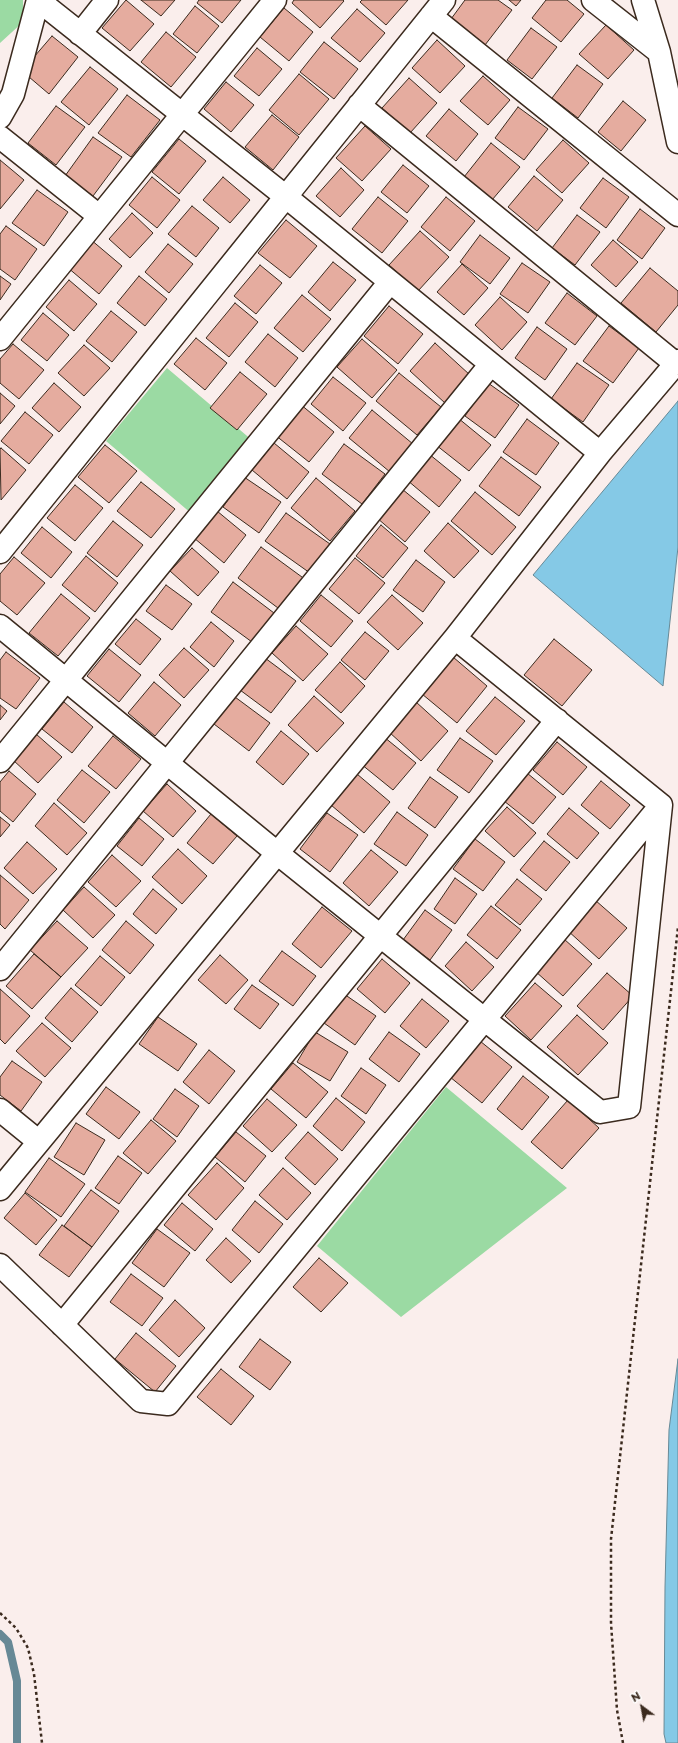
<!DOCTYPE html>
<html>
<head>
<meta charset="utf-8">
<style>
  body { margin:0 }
  #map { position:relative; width:678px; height:1743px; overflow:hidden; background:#faeeec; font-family:"Playpen Sans",sans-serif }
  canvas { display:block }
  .north { position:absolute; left:622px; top:1687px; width:40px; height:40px; -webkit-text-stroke:3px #fff; paint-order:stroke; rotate:328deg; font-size:11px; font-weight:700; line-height:16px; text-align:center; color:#3b2a1e }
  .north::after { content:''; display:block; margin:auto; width:14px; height:18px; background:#3b2a1e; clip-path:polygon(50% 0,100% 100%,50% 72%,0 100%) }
</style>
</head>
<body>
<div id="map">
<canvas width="678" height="1743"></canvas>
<div class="north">N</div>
</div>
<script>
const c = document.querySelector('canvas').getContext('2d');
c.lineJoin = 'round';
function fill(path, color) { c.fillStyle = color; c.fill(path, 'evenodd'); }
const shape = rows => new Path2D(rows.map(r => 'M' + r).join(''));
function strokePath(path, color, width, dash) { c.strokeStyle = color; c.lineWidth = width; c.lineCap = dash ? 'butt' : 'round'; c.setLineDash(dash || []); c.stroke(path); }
fill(shape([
  [0,0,23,0,23,22,0,43],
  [167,368,253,441,192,514,106,441],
  [446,1087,567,1188,401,1317,317,1246]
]), '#9bdaa3');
const water = shape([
  [678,401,678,547,663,686,533,575,678,401],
  [678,1359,678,1743,666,1743,664,1734,665,1587,669,1430,678,1359]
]);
fill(water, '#85c9e6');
strokePath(water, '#678996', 1);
strokePath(shape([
  [0,1634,8,1642,17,1681,17,1743]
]), '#678996', 8);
const building = shape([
  [126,0,154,24,130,51,102,28,126,0],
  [141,0,175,0,161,16,141,0],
  [199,0,241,0,222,23,197,3,199,0],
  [294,0,343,0,344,1,320,28,292,3,294,0],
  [362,0,408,0,386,25,360,2,362,0],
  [465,0,498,0,512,10,485,45,451,19,465,0],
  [509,0,521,0,516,6,509,0],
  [546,0,567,0,584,14,561,42,532,18,546,0],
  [195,6,219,26,197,53,173,34,195,6],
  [284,8,313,32,289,61,260,37,284,8],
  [357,9,385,33,360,62,331,38,357,9],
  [606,25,634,50,608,79,579,54,606,25],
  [531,28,557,47,532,79,507,60,531,28],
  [166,32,196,57,171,87,141,62,166,32],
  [52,36,78,57,49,94,22,71,52,36],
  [437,40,465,66,440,93,412,68,437,40],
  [324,42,358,69,334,99,300,72,324,42],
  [257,48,282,69,259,96,234,76,257,48],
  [577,65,603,84,578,118,552,98,577,65],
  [90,67,118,89,89,125,61,102,90,67],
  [299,74,329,99,299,135,269,110,299,74],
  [483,76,510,100,488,125,460,101,483,76],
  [409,78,437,103,410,133,382,108,409,78],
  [226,82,254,105,231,132,204,109,226,82],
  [127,95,160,120,131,157,98,133,127,95],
  [623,101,646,120,621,151,598,132,623,101],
  [56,106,85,127,56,165,28,143,56,106],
  [518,107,548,129,524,160,495,138,518,107],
  [449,109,478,134,456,161,426,136,449,109],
  [272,115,299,137,273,170,245,147,272,115],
  [365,126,391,149,362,181,336,158,365,126],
  [93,137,122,157,93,196,65,176,93,137],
  [179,139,206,161,179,194,152,172,179,139],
  [563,140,589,163,562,193,536,170,563,140],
  [491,143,520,167,492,200,464,177,491,143],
  [0,160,24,180,0,209,0,160],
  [403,165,429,186,407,213,381,192,403,165],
  [341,168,364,190,340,217,316,196,341,168],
  [534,176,563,200,537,231,508,207,534,176],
  [152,177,180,200,157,228,129,205,152,177],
  [223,177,250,200,230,223,203,200,223,177],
  [603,178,629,197,606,228,580,208,603,178],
  [37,190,68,212,44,246,12,223,37,190],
  [378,197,408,221,382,253,352,229,378,197],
  [446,197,475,221,450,251,421,227,446,197],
  [192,206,219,228,196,257,168,234,192,206],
  [640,209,665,228,642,259,617,240,640,209],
  [132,213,153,233,130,258,109,239,132,213],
  [577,215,600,232,575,265,552,248,577,215],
  [286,220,317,246,290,278,258,253,286,220],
  [6,226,37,249,15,280,0,269,0,234,6,226],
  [420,231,449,257,418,291,389,265,420,231],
  [480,235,510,258,490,284,460,262,480,235],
  [90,239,122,266,99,294,67,267,90,239],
  [613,240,638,262,616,287,591,265,613,240],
  [168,244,193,264,169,293,145,272,168,244],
  [333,262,356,280,330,311,308,292,333,262],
  [522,263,550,282,528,313,500,294,522,263],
  [462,264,488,288,464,315,437,292,462,264],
  [260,265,282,283,256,314,234,296,260,265],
  [650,268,678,291,678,305,656,332,621,303,650,268],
  [0,276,11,284,0,300,0,276],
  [139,276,167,299,145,326,117,303,139,276],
  [69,280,97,304,74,331,46,307,69,280],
  [567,293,597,316,575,345,545,323,567,293],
  [302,295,331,319,303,352,274,328,302,295],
  [500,297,527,322,502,350,475,325,500,297],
  [235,303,258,322,229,357,206,338,235,303],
  [389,306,423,334,398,364,364,336,389,306],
  [111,311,137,332,112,362,86,341,111,311],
  [43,313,69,335,47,361,21,340,43,313],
  [609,326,639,348,613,383,583,361,609,326],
  [537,327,567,349,545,380,515,358,537,327],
  [268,334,298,358,275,387,245,362,268,334],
  [196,338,227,363,205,390,174,364,196,338],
  [362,339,397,370,372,398,337,367,362,339],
  [435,343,470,375,445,403,410,371,435,343],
  [13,344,44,370,19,399,0,383,0,359,13,344],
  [84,345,110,368,84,396,58,373,84,345],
  [577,363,609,385,583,422,551,399,577,363],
  [240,372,267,394,237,430,210,408,240,372],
  [399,373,441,407,417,435,376,401,399,373],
  [333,377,366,403,343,431,311,404,333,377],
  [54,383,81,407,59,432,32,408,54,383],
  [488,383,519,405,495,438,465,416,488,383],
  [0,393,15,406,0,424,0,393],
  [300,404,334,432,309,462,275,435,300,404],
  [372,410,413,444,390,472,349,438,372,410],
  [25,412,53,435,29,464,1,441,25,412],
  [458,418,491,445,469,471,436,445,458,418],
  [527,419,559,443,536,475,503,452,527,419],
  [274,443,309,472,287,499,252,470,274,443],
  [344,444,385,474,362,504,322,474,344,444],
  [105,445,137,471,109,503,78,477,105,445],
  [1,448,26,470,1,500,0,449,1,448],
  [429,454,461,480,439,507,407,480,429,454],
  [501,457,541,487,519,516,479,486,501,457],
  [244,477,281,502,259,533,223,507,244,477],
  [316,478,355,511,330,541,291,508,316,478],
  [141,482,175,509,151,538,117,511,141,482],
  [75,485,103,508,75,541,47,518,75,485],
  [402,489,430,512,405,542,377,518,402,489],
  [475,492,516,527,492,555,451,521,475,492],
  [217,511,246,535,224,563,194,538,217,511],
  [286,513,330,544,310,573,265,541,286,513],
  [113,521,143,545,117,577,87,553,113,521],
  [448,523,479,551,454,578,424,551,448,523],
  [381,525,408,548,383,578,356,556,381,525],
  [42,527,72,552,51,578,21,553,42,527],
  [261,547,306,580,282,611,238,578,261,547],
  [192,548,219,572,198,596,170,571,192,548],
  [86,556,118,583,95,612,62,585,86,556],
  [14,557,45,583,17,615,0,601,0,574,14,557],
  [355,558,385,583,359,614,329,589,355,558],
  [416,560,445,582,423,612,393,590,416,560],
  [233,582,274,613,252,642,211,612,233,582],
  [166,585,192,604,172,630,146,611,166,585],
  [61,594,90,618,58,656,29,633,61,594],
  [321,595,353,621,331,647,300,621,321,595],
  [392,595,423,623,398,650,367,622,392,595],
  [136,619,161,639,140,665,115,644,136,619],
  [211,622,234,641,214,667,190,647,211,622],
  [296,626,328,654,303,681,272,653,296,626],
  [365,632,389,651,365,680,341,660,365,632],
  [554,639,592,670,562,706,524,675,554,639],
  [184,648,209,670,184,698,159,675,184,648],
  [109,649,141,675,119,702,87,676,109,649],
  [6,652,40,678,16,709,0,698,0,660,6,652],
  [453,657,487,686,457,723,422,694,453,657],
  [265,658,296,681,271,713,240,690,265,658],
  [340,662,365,686,341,713,315,690,340,662],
  [154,682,181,705,155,736,128,713,154,682],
  [314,696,344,723,317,752,288,725,314,696],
  [235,697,270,723,249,751,214,724,235,697],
  [495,697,525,721,496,755,466,731,495,697],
  [64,702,93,727,72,753,42,729,64,702],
  [416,702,448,731,421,761,389,732,416,702],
  [0,705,7,711,0,720,0,705],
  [281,731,309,754,283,785,256,762,281,731],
  [36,734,62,757,38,783,13,760,36,734],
  [113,736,141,759,116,789,88,766,113,736],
  [384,737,416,763,393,790,361,764,384,737],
  [460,738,493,761,469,793,437,770,460,738],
  [557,742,587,767,563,795,533,770,557,742],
  [82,770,110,792,84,823,57,800,82,770],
  [9,771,36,794,13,822,0,811,0,782,9,771],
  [527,773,556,797,533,824,504,801,527,773],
  [357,774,390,802,364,833,331,805,357,774],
  [430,777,458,797,435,828,408,808,430,777],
  [601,781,630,805,610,829,581,805,601,781],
  [167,784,196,811,173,837,143,811,167,784],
  [54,803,87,833,67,855,35,826,54,803],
  [507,807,536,833,514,857,485,831,507,807],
  [569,808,599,833,577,859,547,834,569,808],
  [397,812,428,835,406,866,374,844,397,812],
  [327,813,358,835,330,872,300,849,327,813],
  [211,814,237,836,213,864,187,843,211,814],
  [0,817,10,825,0,837,0,817],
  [139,818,164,839,142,866,117,846,139,818],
  [475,839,505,862,483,891,453,869,475,839],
  [544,841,570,862,546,891,520,870,544,841],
  [27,842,57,869,33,894,4,868,27,842],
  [178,849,207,876,182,904,152,877,178,849],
  [371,850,398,872,369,906,343,883,371,850],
  [112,855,141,881,116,907,88,882,112,855],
  [0,875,29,900,5,929,0,924,0,875],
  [455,878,477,894,455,924,434,909,455,878],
  [517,879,542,899,520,925,495,905,517,879],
  [84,887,115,915,93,938,63,910,84,887],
  [153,889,177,909,156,934,133,914,153,889],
  [595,900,627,928,599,959,567,930,595,900],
  [491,906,521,930,497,959,467,935,491,906],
  [322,907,352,931,321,968,292,944,322,907],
  [425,910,452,930,430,960,403,940,425,910],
  [57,921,88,948,61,977,30,950,57,921],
  [126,921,154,945,130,974,102,950,126,921],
  [564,939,592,964,563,996,535,971,564,939],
  [466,942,494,967,472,991,445,966,466,942],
  [282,951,316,976,293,1006,259,981,282,951],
  [34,954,61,977,32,1009,6,986,34,954],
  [220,955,248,980,226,1004,198,980,220,955],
  [100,956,125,977,101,1006,75,985,100,956],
  [382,959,410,983,385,1013,357,989,382,959],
  [607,973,633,996,603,1030,577,1006,607,973],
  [535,983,562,1006,531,1040,505,1016,535,983],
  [252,985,279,1004,260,1029,234,1009,252,985],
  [71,988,98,1012,72,1042,45,1018,71,988],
  [0,989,30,1016,5,1044,0,1039,0,989],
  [344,994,376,1016,355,1045,324,1023,344,994],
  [422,999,449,1021,426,1048,400,1026,422,999],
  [577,1015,608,1043,578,1075,547,1047,577,1015],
  [158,1017,197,1044,178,1071,139,1044,158,1017],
  [42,1023,71,1048,45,1077,16,1051,42,1023],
  [315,1032,348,1052,330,1081,297,1062,315,1032],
  [389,1032,420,1054,399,1082,369,1059,389,1032],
  [480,1041,512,1067,482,1103,450,1077,480,1041],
  [209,1050,235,1071,209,1104,183,1082,209,1050],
  [12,1061,42,1082,21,1111,0,1095,0,1077,12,1061],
  [293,1063,328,1092,306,1118,271,1089,293,1063],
  [361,1068,386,1085,366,1114,341,1096,361,1068],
  [523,1076,549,1097,522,1130,497,1109,523,1076],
  [106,1087,140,1112,119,1139,86,1114,106,1087],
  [175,1089,199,1106,177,1137,153,1119,175,1089],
  [336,1098,365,1122,342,1151,313,1126,336,1098],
  [267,1099,297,1125,272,1152,243,1126,267,1099],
  [568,1100,599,1128,562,1169,531,1142,568,1100],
  [151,1120,176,1141,148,1174,123,1153,151,1120],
  [76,1123,105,1140,84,1175,54,1157,76,1123],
  [236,1132,266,1156,245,1182,215,1157,236,1132],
  [308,1132,338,1159,315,1185,285,1158,308,1132],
  [118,1156,142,1173,119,1204,95,1188,118,1156],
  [49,1158,85,1184,61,1217,25,1192,49,1158],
  [217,1163,244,1188,216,1220,188,1195,217,1163],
  [283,1168,311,1193,287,1220,259,1195,283,1168],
  [91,1190,119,1211,92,1247,64,1226,91,1190],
  [25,1193,57,1220,36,1245,4,1218,25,1193],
  [255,1201,283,1224,259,1253,232,1230,255,1201],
  [182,1203,213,1229,195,1251,164,1225,182,1203],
  [62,1225,92,1247,69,1277,39,1255,62,1225],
  [157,1229,190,1253,164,1287,132,1263,157,1229],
  [226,1238,251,1261,231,1283,206,1260,226,1238],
  [319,1258,348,1283,321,1312,293,1287,319,1258],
  [131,1274,163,1298,142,1326,110,1302,131,1274],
  [175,1300,205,1328,179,1357,149,1330,175,1300],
  [136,1333,176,1366,155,1392,115,1359,136,1333],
  [260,1339,291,1362,270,1390,239,1367,260,1339],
  [221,1369,254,1396,231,1425,197,1397,221,1369]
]);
fill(building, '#e5ac9f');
strokePath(building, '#3b2a1e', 1);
const minor = shape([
  [38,0,285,196,600,453],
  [593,0,659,52],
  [643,0,659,52,678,142],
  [431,16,678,215],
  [80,34,107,0],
  [359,105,676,364],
  [0,117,13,94,38,0],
  [0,137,99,216],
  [0,339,275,0],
  [0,552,444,0],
  [0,626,277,853,600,1112,629,1107,661,805],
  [0,761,390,282],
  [0,969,491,364],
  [0,1110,38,1141],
  [0,1189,455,638,600,453,678,361],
  [0,1265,141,1401,168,1404,661,805,455,638],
  [62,1325,557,720]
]);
strokePath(minor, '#3b2a1e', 25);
strokePath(shape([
  [0,1613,16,1628,28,1648,34,1674,42,1743],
  [623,1743,617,1710,611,1623,611,1539,678,927]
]), '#3b2a1e', 2.5, [3, 3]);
strokePath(minor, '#fff', 22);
</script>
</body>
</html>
